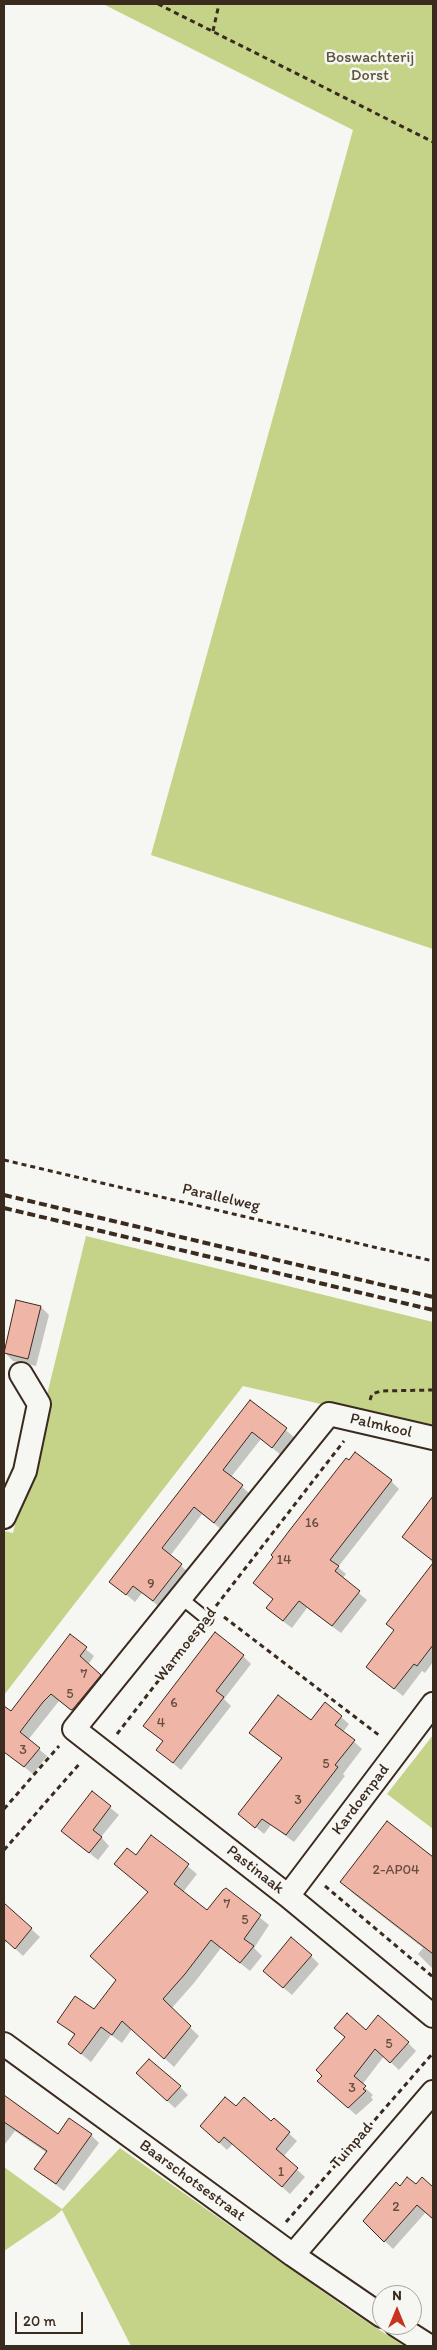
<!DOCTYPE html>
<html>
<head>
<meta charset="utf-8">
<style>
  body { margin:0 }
  #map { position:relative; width:437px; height:2350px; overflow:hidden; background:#f6f6f2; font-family:Itim,sans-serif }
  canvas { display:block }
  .frame { position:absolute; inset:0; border:5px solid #3b2a1e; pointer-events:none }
  .north { position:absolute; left:372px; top:2285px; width:50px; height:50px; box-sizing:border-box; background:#f6f6f2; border:1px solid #aba49d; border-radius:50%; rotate:0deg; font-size:14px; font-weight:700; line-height:20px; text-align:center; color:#3b2a1e }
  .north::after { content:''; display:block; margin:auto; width:18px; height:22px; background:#c8321e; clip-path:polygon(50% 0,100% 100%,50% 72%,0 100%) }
  .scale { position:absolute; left:15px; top:2312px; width:68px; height:22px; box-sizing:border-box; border:2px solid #3b2a1e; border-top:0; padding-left:6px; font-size:15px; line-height:18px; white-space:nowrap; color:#3b2a1e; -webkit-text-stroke:4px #f6f6f2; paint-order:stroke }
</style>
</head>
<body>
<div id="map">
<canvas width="437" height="2350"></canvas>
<div class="frame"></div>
<div class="north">N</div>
<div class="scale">20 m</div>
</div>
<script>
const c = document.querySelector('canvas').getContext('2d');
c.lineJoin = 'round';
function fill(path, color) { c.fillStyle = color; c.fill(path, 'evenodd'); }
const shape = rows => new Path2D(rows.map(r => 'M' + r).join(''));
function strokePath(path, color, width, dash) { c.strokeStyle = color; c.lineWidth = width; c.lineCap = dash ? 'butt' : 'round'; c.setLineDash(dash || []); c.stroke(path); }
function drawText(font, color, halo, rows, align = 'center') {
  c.font = font + ' Itim,sans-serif'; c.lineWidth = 5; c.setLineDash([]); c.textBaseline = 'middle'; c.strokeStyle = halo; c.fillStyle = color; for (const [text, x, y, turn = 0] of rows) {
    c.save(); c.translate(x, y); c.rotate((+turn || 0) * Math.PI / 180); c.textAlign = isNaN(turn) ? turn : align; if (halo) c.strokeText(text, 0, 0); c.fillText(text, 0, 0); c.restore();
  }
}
fill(shape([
  [103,4,433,4,433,949,151,855,353,130],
  [86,1236,433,1322,433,1430,243,1386,4,1695,4,1531,13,1533],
  [433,1735,433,1829,387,1794],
  [120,2148,346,2308,404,2346,131,2346,62,2210,54,2217,4,2251,4,2167,62,2209]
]), '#c4d388');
fill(shape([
  [41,1307,49,1315,36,1366,13,1361,5,1353],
  [251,1401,294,1437,281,1455,261,1439,231,1477,250,1494,222,1530,202,1514,170,1556,189,1573,161,1608,142,1593,135,1602,111,1582],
  [391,1481,399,1489,338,1567,346,1574,342,1579,367,1600,341,1633,307,1608,292,1628,276,1616,268,1608,274,1600,255,1583],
  [433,1498,433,1561,404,1537],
  [433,1565,433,1662,425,1673,422,1671,403,1696,367,1667,395,1631,388,1624],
  [70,1636,94,1656,88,1665,108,1684,80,1717,59,1701,28,1740,47,1756,33,1774,4,1751,4,1720],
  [243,1656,251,1664,224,1699,231,1706,181,1770,157,1750,164,1742,144,1726],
  [341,1717,349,1724,343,1732,362,1749,343,1774,345,1776,294,1842,271,1825,264,1834,240,1814,283,1759,251,1733],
  [92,1793,119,1815,101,1837,109,1846,98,1860,62,1831],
  [387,1823,433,1859,433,1969,418,1954,423,1948,355,1895,341,1882],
  [152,1837,197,1874,183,1892,207,1911,226,1890,269,1925,254,1948,262,1956,250,1971,221,1948,194,1983,171,2009,199,2036,174,2067,132,2029,122,2043,111,2035,91,2062,69,2044,75,2036,59,2021,94,2011,117,1980,149,1893,115,1864,136,1857],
  [8,1908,40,1937,23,1956,7,1941,4,1945,4,1913],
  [311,1956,319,1964,292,1995,272,1978],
  [366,2031,408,2043,416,2051,399,2070,384,2056,362,2085,373,2095,371,2097,373,2100,356,2115,327,2089],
  [145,2081,180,2087,188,2095,175,2108],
  [4,2097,58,2135,91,2135,99,2143,64,2191,35,2169,47,2153,15,2131,5,2144,4,2143],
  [236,2108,272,2123,274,2120,297,2141,283,2157,305,2177,290,2194,233,2144,227,2150,210,2134],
  [422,2179,433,2188,433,2219,426,2212,393,2249,364,2221,400,2188,416,2186]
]), '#0003');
const building = shape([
  [16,1300,41,1306,28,1359,4,1353,16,1300],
  [250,1400,287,1428,272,1448,252,1432,223,1470,243,1485,214,1523,194,1507,169,1539,162,1548,182,1564,153,1601,133,1586,126,1595,109,1582,250,1400],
  [355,1452,392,1480,330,1560,339,1566,335,1571,360,1591,332,1626,299,1601,283,1621,266,1608,273,1599,253,1583,273,1557,271,1555,289,1531,346,1458,349,1460,355,1452],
  [433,1496,433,1561,402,1537,433,1496],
  [433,1563,433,1645,417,1666,414,1664,394,1689,366,1667,394,1630,386,1624,433,1563],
  [215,1632,244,1655,216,1691,224,1697,173,1763,156,1750,163,1741,143,1726,215,1632],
  [70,1634,87,1647,80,1656,101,1675,73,1709,71,1710,51,1694,43,1702,20,1732,40,1748,24,1767,4,1752,4,1706,11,1711,70,1634],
  [278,1695,311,1720,325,1702,342,1716,335,1725,355,1740,335,1765,338,1767,286,1835,262,1819,255,1828,238,1814,282,1758,249,1733,278,1695],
  [92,1791,111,1806,93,1830,102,1837,89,1853,61,1831,92,1791],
  [387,1821,433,1857,433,1954,340,1882,387,1821],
  [151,1835,189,1864,174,1884,207,1910,223,1890,226,1888,261,1915,244,1939,254,1946,240,1963,211,1940,185,1974,163,1999,191,2026,164,2059,122,2021,112,2035,101,2027,81,2054,68,2044,75,2034,57,2022,75,1996,94,2009,116,1980,90,1956,148,1892,114,1864,127,1848,136,1855,151,1835],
  [4,1903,32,1928,15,1949,4,1939,4,1903],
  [291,1937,312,1955,283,1988,263,1971,291,1937],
  [347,2013,366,2030,378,2015,409,2042,390,2063,375,2049,354,2076,366,2086,363,2089,366,2091,348,2108,317,2081,322,2076,316,2070,345,2037,334,2028,347,2013],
  [149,2059,181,2086,167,2101,136,2073,149,2059],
  [4,2095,58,2134,69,2118,92,2134,56,2184,34,2169,47,2151,4,2122,4,2095],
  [225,2097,236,2106,244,2097,271,2121,274,2118,290,2132,276,2149,298,2168,282,2187,224,2137,219,2143,200,2126,225,2097],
  [407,2177,416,2184,422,2177,433,2187,433,2219,417,2205,384,2242,363,2221,396,2182,400,2186,407,2177]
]);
fill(building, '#efb6a8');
strokePath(building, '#3b2a1e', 1);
const service = shape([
  [181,1598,207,1619]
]);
const minor = shape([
  [433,1438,329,1414,74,1729,288,1896,433,2016],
  [4,1517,25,1471,39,1404,21,1374],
  [288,1896,433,1704],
  [4,2044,293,2255,382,2316],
  [293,2255,433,2092],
  [396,2325,429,2346]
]);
strokePath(service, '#3b2a1e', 15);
strokePath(minor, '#3b2a1e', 26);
strokePath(shape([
  [158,4,433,142],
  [213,31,219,4],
  [4,1160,433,1261],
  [370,1400,372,1394,381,1391,433,1390],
  [216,1606,344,1441],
  [224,1617,380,1736],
  [117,1734,197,1631],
  [4,1809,59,1746],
  [4,1850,81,1762],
  [325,1886,433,1977],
  [286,2222,433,2053]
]), '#3b2a1e', 3, [5, 4]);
strokePath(service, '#f6f6f2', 11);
strokePath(minor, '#f6f6f2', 22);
strokePath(shape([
  [4,1195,433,1297],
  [4,1208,433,1310]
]), '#3b2a1e', 4, [8, 4]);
drawText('14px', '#684d40', null, [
  ["16",312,1523],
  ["14",284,1560],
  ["9",151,1584],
  ["7",84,1674],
  ["5",70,1694],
  ["6",174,1703],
  ["4",161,1723],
  ["3",23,1750],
  ["5",326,1764],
  ["3",298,1800],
  ["2-AP04",396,1870],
  ["7",227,1904],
  ["5",245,1920],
  ["5",389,2044],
  ["3",352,2088],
  ["1",281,2172],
  ["2",396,2207]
]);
drawText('16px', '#5d5438', '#f6f6f2', [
  ["Boswachterij",370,58],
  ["Dorst",370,76]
]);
drawText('16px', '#3b2a1e', '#f6f6f2', [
  ["Parallelweg",221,1198,13],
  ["Palmkool",381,1426,13],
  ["Warmoespad",186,1645,-52],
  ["Kardoenpad",361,1800,-53],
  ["Pastinaak",255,1870,38],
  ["Tuinpad",352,2146,-49],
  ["Baarschotsestraat",192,2181,36]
]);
</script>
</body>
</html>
